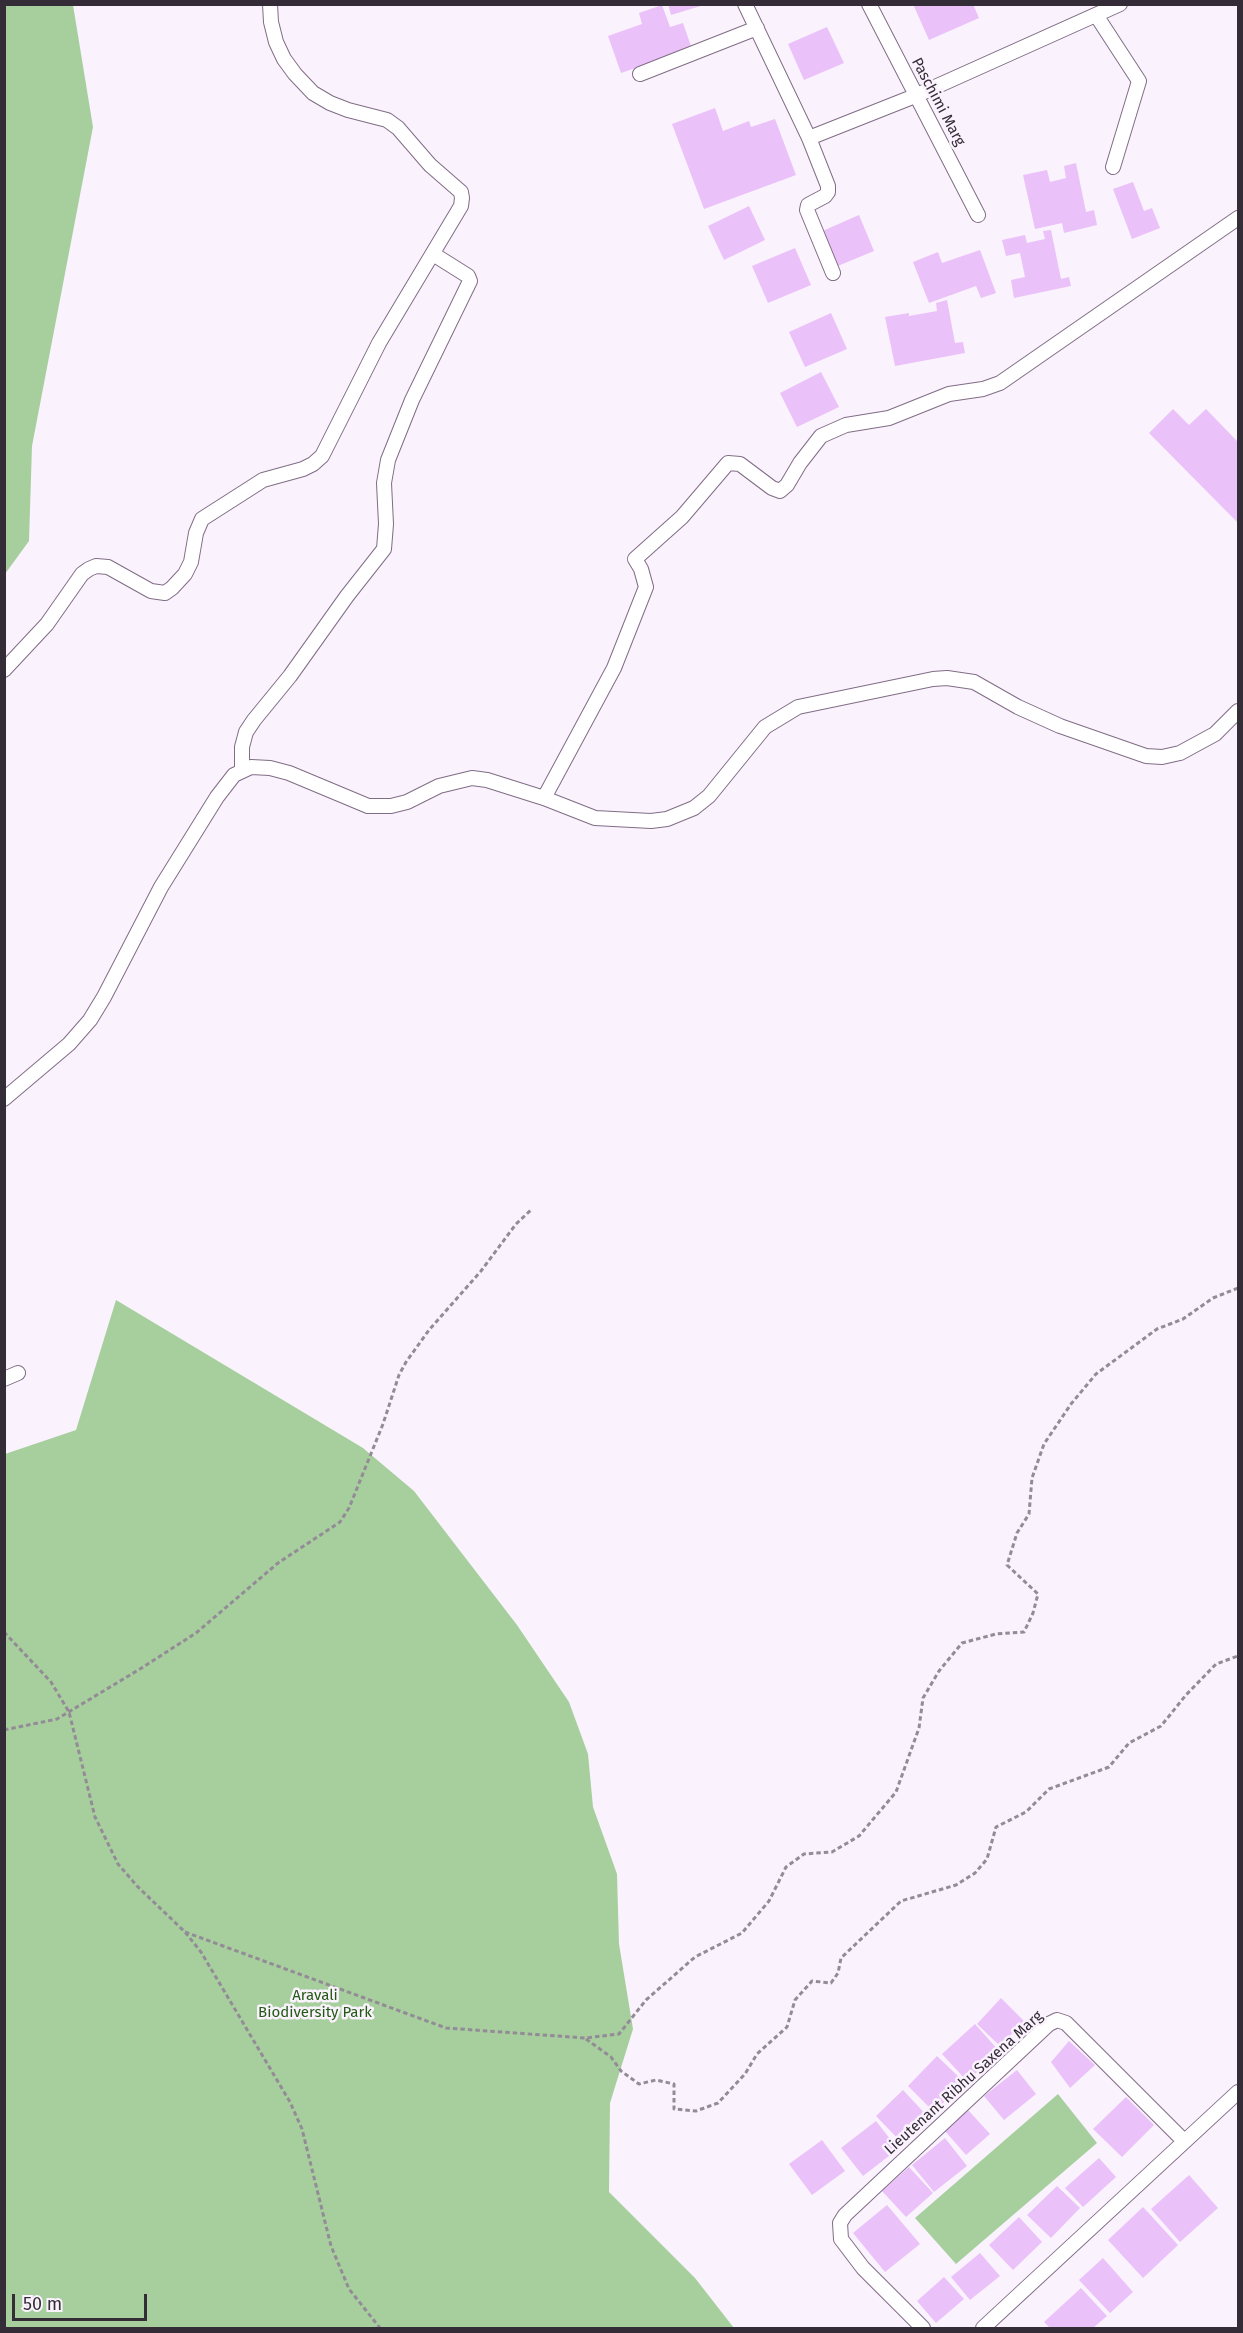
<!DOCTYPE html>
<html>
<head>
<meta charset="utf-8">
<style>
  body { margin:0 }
  #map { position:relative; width:1243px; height:2333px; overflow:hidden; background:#faf2fd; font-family:"Fira Sans",sans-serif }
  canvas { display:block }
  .frame { position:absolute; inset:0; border:6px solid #342c37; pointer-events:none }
  .scale { position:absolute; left:12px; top:2294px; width:135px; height:27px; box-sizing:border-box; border:3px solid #342c37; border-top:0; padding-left:8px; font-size:18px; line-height:21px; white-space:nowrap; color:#342c37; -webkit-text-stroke:4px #faf2fd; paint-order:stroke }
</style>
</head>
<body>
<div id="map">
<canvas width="1243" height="2333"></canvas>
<div class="frame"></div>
<div class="scale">50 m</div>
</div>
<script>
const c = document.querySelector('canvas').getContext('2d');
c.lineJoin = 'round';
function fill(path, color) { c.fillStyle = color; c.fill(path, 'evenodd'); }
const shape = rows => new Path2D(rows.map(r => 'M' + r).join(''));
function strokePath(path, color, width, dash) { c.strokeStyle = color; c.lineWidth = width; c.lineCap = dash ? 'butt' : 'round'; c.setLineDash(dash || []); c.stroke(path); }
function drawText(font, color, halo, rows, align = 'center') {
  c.font = font + ' "Fira Sans",sans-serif'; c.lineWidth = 5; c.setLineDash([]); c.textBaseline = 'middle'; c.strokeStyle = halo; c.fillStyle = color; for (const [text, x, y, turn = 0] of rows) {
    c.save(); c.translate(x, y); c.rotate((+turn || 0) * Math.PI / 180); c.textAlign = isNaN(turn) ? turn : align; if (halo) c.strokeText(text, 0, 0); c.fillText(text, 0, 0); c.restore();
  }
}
fill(shape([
  [5,4,73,5,93,127,32,446,29,541,5,574],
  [116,1300,363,1448,414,1491,517,1625,569,1702,588,1754,593,1807,617,1874,619,1944,633,2029,610,2103,609,2192,695,2278,734,2328,5,2328,5,1454,76,1430],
  [1058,2094,1097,2143,956,2264,915,2218]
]), '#a7cf9e');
fill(shape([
  [668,4,704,4,704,5,671,15],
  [913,4,973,4,979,18,929,40],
  [662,5,670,27,683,23,692,49,621,73,608,36,642,24,639,13],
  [827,27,844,63,804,80,788,44],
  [715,108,723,131,749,121,751,127,775,119,796,175,704,209,672,124],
  [1076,163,1086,212,1094,210,1097,225,1064,233,1062,223,1035,229,1023,175,1047,170,1050,182,1066,178,1064,166],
  [1133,182,1144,211,1152,208,1160,228,1132,239,1113,189],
  [749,206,765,240,724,260,708,226],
  [859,215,874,251,833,268,818,233],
  [1051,230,1061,279,1069,277,1071,286,1014,298,1011,280,1025,277,1020,253,1006,256,1002,240,1025,235,1027,243,1045,239,1043,231],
  [795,248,811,285,768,303,752,266],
  [980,250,996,293,981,298,976,286,929,303,913,262,938,252,942,263],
  [947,300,955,343,963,342,965,353,895,366,885,317,909,313,909,316,937,311,936,303],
  [831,313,847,349,805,367,789,332],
  [821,372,839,407,797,427,780,393],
  [1173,409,1189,425,1206,409,1238,442,1238,523,1149,433],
  [1001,1998,1024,2021,1000,2046,977,2024],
  [975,2024,1000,2052,967,2081,942,2054],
  [1069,2041,1095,2065,1070,2088,1051,2062],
  [937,2056,964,2082,934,2112,908,2086],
  [1017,2070,1036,2094,1004,2120,984,2096],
  [903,2090,930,2119,903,2144,876,2116],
  [1126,2097,1154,2125,1122,2157,1093,2129],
  [968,2110,990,2134,966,2155,945,2131],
  [876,2121,898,2149,863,2176,841,2148],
  [945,2138,967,2166,934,2192,912,2165],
  [822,2140,845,2171,812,2195,789,2164],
  [1099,2158,1116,2177,1083,2207,1065,2188],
  [909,2167,933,2193,906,2217,882,2191],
  [1189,2175,1218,2208,1180,2242,1151,2209],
  [1057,2186,1080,2208,1051,2238,1027,2215],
  [887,2205,920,2244,885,2272,853,2233],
  [1143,2207,1178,2245,1143,2278,1108,2240],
  [1019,2217,1042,2242,1013,2270,989,2245],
  [980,2253,1000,2276,970,2300,951,2277],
  [1103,2258,1133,2292,1110,2313,1079,2280],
  [944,2277,964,2299,936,2323,917,2301],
  [1081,2288,1107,2316,1093,2328,1050,2328,1044,2322]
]), '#ebc1f9');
const minor = shape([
  [745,4,809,138,828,186,828,192,825,196,808,205,807,210,833,273],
  [869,4,978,215],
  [1096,15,1139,81,1113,167],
  [640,74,757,28],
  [809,138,915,96,1120,4],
  [4,670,47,624,82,574,89,569,96,566,108,567,151,591,165,593,172,588,185,574,191,562,196,533,202,519,263,480,303,469,313,464,322,456,379,343,461,206,462,198,461,192,430,165,398,128,387,120,348,110,330,103,313,93,295,74,284,59,276,42,271,22,270,4],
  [242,770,242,747,246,732,254,720,290,676,347,596,384,549,386,524,384,483,388,460,412,400,470,281,468,276,433,254],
  [544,798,614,668,646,587,641,569,635,559,682,517,728,463,740,464,772,488,780,491,787,485,800,463,821,436,846,425,889,418,949,394,983,389,1000,383,1238,218],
  [4,1099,69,1044,90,1020,104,997,161,887,217,797,234,775,251,767,270,768,289,773,368,806,391,806,407,802,439,786,472,778,487,780,544,798,595,818,651,821,667,819,694,808,709,796,765,727,798,707,933,679,947,678,974,682,1018,707,1060,726,1146,756,1162,757,1180,753,1215,734,1238,711],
  [4,1379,18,1373],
  [923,2328,863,2268,841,2239,840,2223,845,2215,1049,2024,1057,2020,1066,2023,1184,2141],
  [983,2328,1238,2092]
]);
strokePath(minor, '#806d86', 16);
strokePath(shape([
  [4,1632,51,1682,69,1712,95,1817,118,1864,138,1887,185,1932,201,1952,290,2102,302,2129,331,2246,349,2289,380,2328],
  [4,1730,57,1719,140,1669,196,1633,278,1563,340,1522,349,1508,383,1424,399,1375,406,1362,429,1330,481,1271,516,1224,532,1209],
  [185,1932,446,2028,585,2038,619,2034,646,2000,695,1957,742,1933,769,1901,786,1867,804,1854,832,1852,859,1836,896,1792,919,1728,923,1698,939,1671,962,1643,996,1634,1024,1632,1033,1613,1038,1594,1007,1565,1017,1533,1029,1514,1032,1478,1044,1444,1071,1404,1096,1374,1157,1329,1183,1319,1213,1298,1238,1288],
  [586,2039,611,2057,621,2071,639,2084,656,2080,674,2084,674,2109,696,2111,718,2103,745,2074,757,2054,787,2027,795,2000,812,1981,831,1983,838,1973,841,1958,901,1901,956,1885,975,1873,987,1859,996,1827,1026,1812,1049,1789,1109,1767,1129,1743,1161,1726,1186,1695,1216,1664,1238,1656]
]), '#938b96', 3, [4.5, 3]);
strokePath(minor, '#fff', 14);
drawText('15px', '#342c37', '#faf2fd', [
  ["Paschimi Marg",938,102,62],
  ["Lieutenant Ribhu Saxena Marg",964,2083,-42]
]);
drawText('15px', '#225a13', '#faf2fd', [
  ["Aravali",315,1996],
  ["Biodiversity Park",315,2013]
]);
</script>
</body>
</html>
